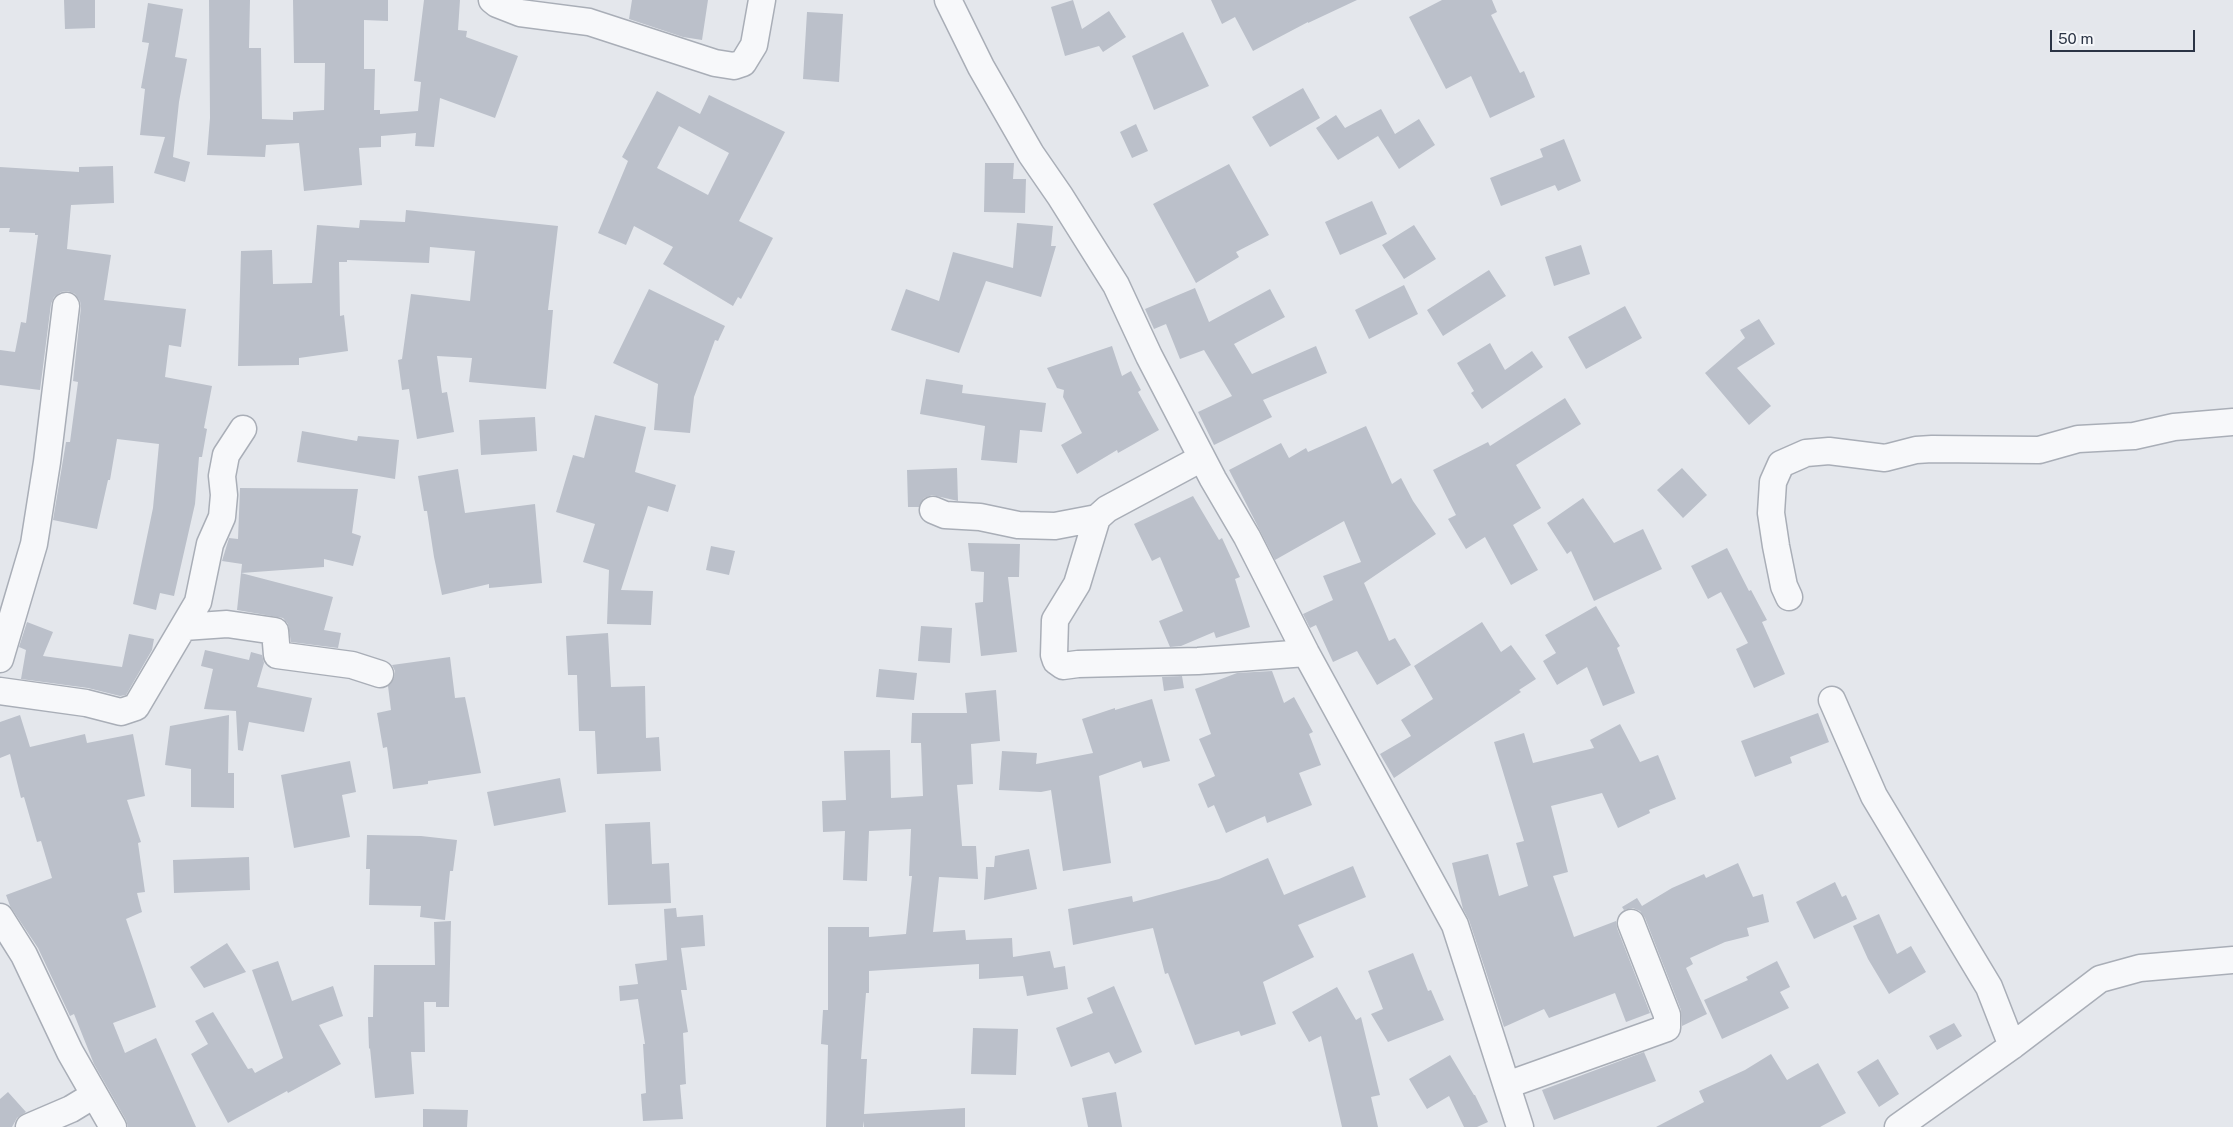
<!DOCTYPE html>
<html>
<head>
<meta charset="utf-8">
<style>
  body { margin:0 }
  #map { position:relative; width:2233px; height:1127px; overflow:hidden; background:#e4e7ec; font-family:"Public Sans",sans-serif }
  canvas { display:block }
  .scale { position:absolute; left:2050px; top:30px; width:145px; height:22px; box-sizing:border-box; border:2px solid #2b3445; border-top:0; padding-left:6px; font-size:15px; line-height:18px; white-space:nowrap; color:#2b3445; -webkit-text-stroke:4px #f4f6f9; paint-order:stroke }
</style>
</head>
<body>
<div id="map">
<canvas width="2233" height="1127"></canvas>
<div class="scale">50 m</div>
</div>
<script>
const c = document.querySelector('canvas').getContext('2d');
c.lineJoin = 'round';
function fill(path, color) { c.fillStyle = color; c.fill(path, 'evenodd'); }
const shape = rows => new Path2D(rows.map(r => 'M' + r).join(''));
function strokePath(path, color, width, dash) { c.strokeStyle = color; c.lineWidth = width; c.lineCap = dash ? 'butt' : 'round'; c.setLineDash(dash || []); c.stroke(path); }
fill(shape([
  [64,0,95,0,95,28,65,29],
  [209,0,250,0,249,48,261,48,262,119,293,120,293,112,324,110,325,63,294,63,293,0,388,0,388,21,364,20,364,69,375,69,374,110,380,110,380,114,418,111,421,82,414,81,424,0,460,0,458,30,467,31,466,37,518,56,495,118,440,98,434,147,415,146,416,133,381,136,381,147,359,148,362,185,304,191,299,143,266,145,265,157,207,155,210,118],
  [632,0,708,0,702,40,683,37,629,19],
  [1073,0,1082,29,1109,11,1126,37,1103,52,1099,46,1065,56,1051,7],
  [1211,0,1357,0,1308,23,1308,22,1253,51,1235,17,1222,24],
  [1442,0,1492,0,1497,12,1491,15,1520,73,1524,71,1535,97,1490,118,1471,76,1446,89,1409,17],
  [148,3,183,9,175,57,187,59,179,102,173,157,190,162,185,182,154,173,165,137,140,135,145,89,141,88,149,43,142,42],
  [807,12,843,14,839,82,803,79],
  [1183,32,1209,86,1154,110,1132,56],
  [1303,88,1320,118,1270,147,1252,117],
  [657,91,700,114,709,95,785,132,739,221,773,238,741,299,738,297,733,306,663,264,673,247,634,226,626,245,598,233,628,161,622,157],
  [679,126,729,153,708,195,657,168],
  [1381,109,1395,134,1419,119,1435,145,1399,169,1378,136,1338,160,1316,128,1336,115,1345,128],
  [1136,124,1148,151,1132,158,1120,132],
  [1564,139,1581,181,1558,191,1555,185,1501,206,1490,178,1543,157,1540,149],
  [985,163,1014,163,1013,179,1026,179,1025,213,984,212],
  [1229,164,1269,235,1236,252,1239,257,1196,283,1153,204],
  [113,166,114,203,71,205,67,249,111,255,104,300,186,309,181,347,169,345,165,377,212,386,204,428,207,429,202,457,199,457,195,504,174,596,160,593,156,610,133,604,153,508,159,444,117,439,110,480,108,480,97,529,53,520,66,442,70,442,78,382,73,381,81,307,80,301,75,294,68,291,61,292,54,297,51,304,40,390,0,385,0,350,15,352,21,322,26,323,38,235,35,235,35,233,9,232,10,228,0,228,0,167,79,172,79,167],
  [1372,201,1387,234,1340,255,1325,222],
  [406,210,558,226,548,310,553,310,546,389,469,382,472,358,437,356,442,393,447,392,454,432,417,439,409,389,402,390,398,360,402,359,411,294,470,301,475,251,430,247,429,263,347,260,347,262,339,262,340,316,344,315,348,351,299,358,299,365,238,366,241,251,272,250,273,284,312,283,317,225,359,228,360,220,405,222],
  [1017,223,1053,226,1051,246,1056,246,1041,297,986,281,959,353,891,330,906,289,939,301,953,252,1013,268],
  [1414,225,1436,259,1404,279,1382,245],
  [1581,245,1590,274,1554,286,1545,257],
  [1489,270,1506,296,1443,336,1427,310],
  [1404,285,1418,314,1369,339,1355,310],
  [1195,288,1209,322,1270,289,1285,317,1234,344,1252,374,1316,346,1327,373,1263,400,1272,417,1214,445,1198,412,1232,396,1204,350,1180,359,1166,324,1154,329,1145,309],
  [649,289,725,326,718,341,715,340,694,397,690,433,654,430,658,384,613,363],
  [1625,306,1642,338,1586,369,1568,337],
  [1759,319,1775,344,1737,368,1771,406,1749,425,1705,373,1745,338,1740,330],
  [1490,343,1505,370,1532,351,1543,367,1482,409,1471,393,1474,391,1457,363],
  [1112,346,1122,376,1131,371,1141,390,1138,392,1159,430,1118,453,1117,450,1077,474,1061,445,1082,433,1063,397,1064,390,1057,388,1047,368],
  [926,379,963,385,962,393,1046,403,1042,432,1020,430,1017,463,981,460,985,426,920,414],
  [1565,398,1581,424,1516,465,1541,508,1513,525,1538,570,1511,585,1485,537,1466,549,1448,519,1456,515,1433,470,1488,442,1490,446],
  [595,415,646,427,635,472,676,485,668,512,648,506,621,590,653,591,651,625,607,624,609,570,583,562,595,524,556,512,573,455,584,458],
  [535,417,537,451,481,455,479,420],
  [1366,426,1392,484,1401,478,1413,501,1436,534,1364,583,1389,641,1395,638,1411,665,1377,685,1357,651,1333,662,1316,625,1310,628,1303,614,1333,600,1323,576,1361,562,1344,521,1275,560,1229,470,1281,443,1289,458,1306,448,1308,452],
  [302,431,357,441,358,436,399,440,395,479,297,462],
  [957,468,958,501,932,495,924,498,919,507,908,507,907,470],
  [1682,468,1707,495,1683,518,1657,490],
  [458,469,465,513,535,504,542,583,489,588,489,584,442,595,434,557,427,511,424,511,418,476],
  [240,488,358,489,352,533,361,536,353,566,324,559,324,567,241,573,242,564,222,561,229,538,238,539],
  [1193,496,1219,540,1222,538,1240,577,1235,579,1250,627,1216,638,1214,632,1181,646,1170,647,1159,621,1183,611,1160,557,1152,561,1134,524],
  [1583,498,1614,543,1643,529,1662,569,1594,601,1571,551,1567,554,1547,523],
  [968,543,1020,544,1019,577,1008,577,1017,652,981,656,975,603,983,602,984,572,971,571],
  [711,546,735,551,729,575,706,570],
  [1727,548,1749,591,1751,590,1767,620,1762,622,1785,674,1754,688,1736,649,1748,643,1721,592,1708,599,1691,566],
  [241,573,333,597,324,630,341,633,338,648,291,642,288,624,283,618,237,610],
  [1596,606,1620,646,1617,648,1635,693,1603,706,1587,667,1557,685,1543,661,1556,653,1545,635],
  [27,622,53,632,43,656,122,667,129,634,154,639,152,650,126,695,120,696,88,688,21,679,26,650,19,647],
  [1482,622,1501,652,1511,645,1536,679,1519,690,1521,692,1394,778,1380,754,1411,736,1401,720,1433,699,1414,666],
  [921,626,952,628,950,663,918,661],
  [608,633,611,687,645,686,646,738,659,737,661,771,597,774,595,731,579,731,577,675,568,675,566,636],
  [205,650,249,660,251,652,262,655,264,663,257,687,312,698,304,732,249,722,243,751,238,750,236,711,204,709,213,669,201,666],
  [450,657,455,698,465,697,481,773,428,781,428,784,393,789,387,747,383,748,377,713,391,710,388,686,394,678,395,671,392,665],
  [879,669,917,673,914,700,876,697],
  [1272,671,1284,703,1294,697,1313,732,1309,734,1321,765,1299,773,1312,805,1267,823,1265,816,1226,833,1214,805,1208,808,1198,784,1215,776,1199,739,1211,734,1195,689,1237,673],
  [1182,676,1184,688,1164,691,1162,677],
  [996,690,1000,741,971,744,973,784,957,785,962,846,976,846,978,879,939,877,933,932,965,930,966,940,1012,938,1013,957,1050,951,1054,968,1065,966,1068,989,1027,996,1023,976,979,979,979,964,869,971,869,993,866,993,861,1059,867,1059,864,1114,965,1108,965,1127,864,1127,864,1121,863,1127,826,1127,828,1045,821,1044,823,1010,828,1010,828,927,869,927,869,937,906,934,912,876,909,876,911,829,869,831,867,881,843,880,845,831,823,832,822,801,846,800,844,751,890,750,891,798,923,796,921,743,911,743,912,713,967,713,965,693],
  [1152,699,1170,761,1143,768,1141,761,1099,776,1111,863,1063,871,1051,790,1041,792,999,790,1002,751,1037,753,1036,764,1093,753,1082,719,1115,708,1115,710],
  [1818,713,1829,742,1790,757,1792,763,1755,777,1741,741],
  [20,715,30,747,85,734,87,743,133,734,145,796,127,800,141,842,138,843,145,892,137,893,142,912,126,919,156,1007,113,1023,125,1053,156,1038,196,1127,128,1127,126,1120,94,1064,74,1014,70,1016,38,948,10,906,6,895,52,878,41,841,37,842,24,797,21,798,10,754,0,758,0,722],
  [229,715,228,773,234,773,234,808,191,807,191,769,165,765,170,726],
  [1620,724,1640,762,1658,755,1676,799,1649,810,1650,813,1618,828,1602,793,1551,806,1568,872,1553,876,1574,937,1616,921,1617,928,1650,1013,1626,1022,1615,993,1549,1018,1544,1009,1504,1027,1469,920,1463,909,1452,863,1488,854,1499,896,1528,886,1516,843,1524,841,1494,742,1524,733,1533,763,1594,748,1590,740],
  [350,761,356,792,342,795,350,837,294,848,281,775],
  [560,778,566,812,494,826,487,792],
  [650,822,652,864,669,863,671,903,608,905,605,824],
  [367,835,421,836,457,840,453,871,450,871,445,920,420,917,421,906,369,905,370,869,366,869],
  [1029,849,1037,889,984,900,986,867,994,867,995,856],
  [249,857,250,890,174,893,173,860],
  [1268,858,1284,895,1353,866,1366,897,1298,925,1314,957,1263,982,1276,1024,1241,1036,1239,1031,1195,1045,1168,973,1165,974,1153,928,1073,945,1068,909,1132,896,1133,902,1219,879],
  [1738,863,1753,897,1763,894,1769,922,1747,928,1749,936,1725,942,1690,958,1693,964,1686,968,1707,1014,1682,1026,1681,1010,1645,918,1640,911,1633,908,1624,910,1622,907,1637,898,1642,906,1672,888,1704,874,1706,878],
  [1835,882,1842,897,1846,895,1857,919,1814,939,1796,902],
  [676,908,677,917,703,915,705,946,681,948,687,990,681,990,688,1032,683,1033,686,1084,680,1085,683,1119,643,1121,641,1094,646,1093,643,1044,645,1044,638,999,620,1001,619,986,638,984,635,964,667,960,664,909],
  [1879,914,1897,954,1911,946,1926,972,1889,994,1868,959,1853,926],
  [451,921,449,1007,436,1007,436,1002,424,1002,425,1052,411,1052,414,1094,375,1098,370,1048,369,1049,368,1017,373,1017,374,965,435,965,434,922],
  [227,943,246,972,204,988,190,967],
  [1413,953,1428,991,1431,990,1444,1020,1388,1042,1371,1014,1383,1009,1368,971],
  [278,961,292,1001,333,986,343,1016,319,1025,341,1064,288,1093,287,1091,228,1123,191,1054,208,1044,195,1021,213,1012,248,1069,252,1068,255,1073,283,1058,252,970],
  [1777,961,1790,987,1780,992,1789,1008,1722,1039,1704,1000,1748,980,1746,977],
  [1114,986,1142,1052,1115,1064,1109,1052,1071,1067,1056,1028,1093,1013,1087,998],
  [1337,987,1356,1020,1361,1017,1380,1095,1371,1097,1378,1127,1342,1127,1321,1036,1309,1042,1292,1012],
  [1954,1023,1962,1036,1937,1050,1929,1036],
  [973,1028,1018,1029,1016,1075,971,1074],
  [1644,1052,1656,1081,1554,1120,1542,1090],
  [1771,1054,1787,1080,1818,1063,1846,1113,1820,1127,1656,1127,1704,1102,1699,1091,1745,1070],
  [1450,1055,1474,1095,1475,1095,1488,1122,1477,1127,1464,1127,1449,1096,1427,1109,1409,1079],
  [1878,1059,1899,1094,1879,1107,1857,1072],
  [8,1092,26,1112,17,1118,12,1127,0,1127,0,1099],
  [1116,1092,1122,1127,1088,1127,1082,1098],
  [423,1109,468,1110,467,1127,423,1127]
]), '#bbc0ca');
const minor = shape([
  [492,0,497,4,520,13,589,22,715,63,734,66,743,63,754,45,762,0],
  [948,0,981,67,1031,154,1060,196,1116,285,1149,356,1213,479,1247,537,1306,653,1455,925,1520,1127],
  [1202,458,1107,509,1097,518,1077,584,1055,620,1054,655,1056,661,1063,666,1078,664,1198,661,1306,653],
  [933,510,945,515,980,517,1018,525,1055,526,1097,518],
  [1789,597,1784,586,1776,546,1771,513,1773,482,1781,464,1806,453,1829,451,1885,458,1916,450,1932,449,2039,450,2078,439,2134,436,2174,427,2233,422],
  [184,627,227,624,275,631,277,655,352,665,380,674],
  [0,659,34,544,47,462,66,306],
  [0,691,86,703,121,712,136,707,198,602,210,544,222,517,224,495,222,476,226,455,243,429],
  [1832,700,1874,796,1989,987,2012,1046],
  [0,917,24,955,70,1052,113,1127],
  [1507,1085,1667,1028,1667,1015,1631,923],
  [29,1127,71,1109,94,1095],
  [1898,1127,2012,1046,2100,979,2140,968,2233,960]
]);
strokePath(minor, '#a9aeb7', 29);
strokePath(minor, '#f7f8fa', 26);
</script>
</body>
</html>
